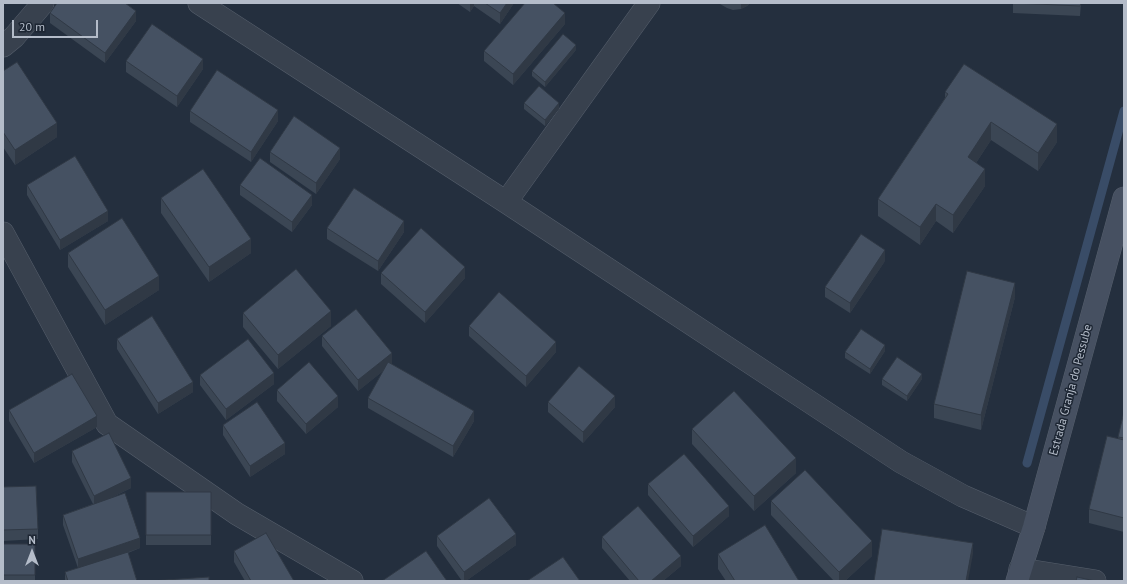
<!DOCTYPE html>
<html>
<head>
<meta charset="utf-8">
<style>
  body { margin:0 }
  #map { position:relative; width:1127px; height:584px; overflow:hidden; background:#242f3e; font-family:"PT Sans",sans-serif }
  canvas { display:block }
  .frame { position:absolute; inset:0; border:4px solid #b4bcc9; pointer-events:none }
  .north { position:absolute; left:12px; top:532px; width:40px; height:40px; -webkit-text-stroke:3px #1d2633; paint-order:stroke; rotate:0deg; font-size:11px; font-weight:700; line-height:16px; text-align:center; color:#b4bcc9 }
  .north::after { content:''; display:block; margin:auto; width:14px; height:18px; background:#b4bcc9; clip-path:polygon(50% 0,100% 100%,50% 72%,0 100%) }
  .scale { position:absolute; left:12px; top:20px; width:86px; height:18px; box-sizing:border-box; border:2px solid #b4bcc9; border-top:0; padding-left:5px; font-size:12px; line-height:14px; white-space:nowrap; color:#b4bcc9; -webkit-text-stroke:3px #1d2633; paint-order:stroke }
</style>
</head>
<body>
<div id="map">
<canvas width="1127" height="584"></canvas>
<div class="frame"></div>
<div class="north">N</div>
<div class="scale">20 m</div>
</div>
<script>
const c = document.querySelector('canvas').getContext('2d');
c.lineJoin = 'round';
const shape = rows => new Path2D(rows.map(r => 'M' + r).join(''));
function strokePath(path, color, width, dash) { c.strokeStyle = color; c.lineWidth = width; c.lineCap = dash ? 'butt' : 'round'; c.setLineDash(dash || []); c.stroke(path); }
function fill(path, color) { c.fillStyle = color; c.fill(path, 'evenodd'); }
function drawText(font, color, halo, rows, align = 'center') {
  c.font = font + ' "PT Sans",sans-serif'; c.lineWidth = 3; c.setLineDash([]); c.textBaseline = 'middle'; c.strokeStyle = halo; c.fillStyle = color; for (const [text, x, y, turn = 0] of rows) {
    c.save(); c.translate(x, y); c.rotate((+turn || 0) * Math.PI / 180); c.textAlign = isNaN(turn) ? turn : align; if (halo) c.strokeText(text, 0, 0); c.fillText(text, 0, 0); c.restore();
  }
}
strokePath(shape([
  [1027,463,1124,111]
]), '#394c67', 9);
const street = shape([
  [199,3,506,202,901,462,963,496,1034,527],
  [3,46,14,37,43,3],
  [506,202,649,3],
  [3,233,107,424,237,514,352,581],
  [1020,569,1095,581]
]);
const secondary = shape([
  [1017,581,1034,527,1124,198]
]);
strokePath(street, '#565f6c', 23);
strokePath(secondary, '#565f6c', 23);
strokePath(street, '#38414e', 22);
strokePath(secondary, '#465061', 22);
fill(shape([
  [457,3,514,3,500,24,474,6,470,12],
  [718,3,750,3,747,6,741,9,733,10,727,8,720,4],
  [1013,3,1081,3,1080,16,1013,13],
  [50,13,136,21,105,63,50,23],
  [565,24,513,85,484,61,484,51],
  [576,50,545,87,532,76,532,71],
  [126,61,203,69,177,107,126,72],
  [3,71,57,137,15,165,3,147],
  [945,92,1057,142,1038,171,991,140,976,163,985,186,953,233,936,221,920,245,878,216,878,199,945,98],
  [524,103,559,109,545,126,524,109],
  [190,111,278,121,251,162,190,122],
  [270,152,340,159,316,194,270,162],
  [27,185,108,221,60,250,27,195],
  [240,185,312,205,292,232,240,195],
  [161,198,251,253,209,282,161,213],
  [327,228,404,232,378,271,327,239],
  [68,253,159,290,105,325,68,267],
  [885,261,850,313,825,297,825,287],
  [381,273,465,278,425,323,381,284],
  [1015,297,981,430,934,418,934,404],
  [243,313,331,326,278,369,243,327],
  [469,326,556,352,526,387,469,336],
  [322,336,392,364,474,421,453,457,368,408,368,398,383,371,358,391,322,346],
  [117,339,193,392,158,414,117,349],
  [885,351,870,374,845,358,845,352],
  [200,375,274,384,226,420,200,385],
  [882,379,922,379,907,401,882,385],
  [277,390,338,407,306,434,277,401],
  [548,402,615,407,583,443,548,412],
  [9,410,97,427,34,463,9,421],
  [1124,412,1124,532,1089,523,1089,509,1118,438],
  [223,425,285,454,250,477,223,435],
  [692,429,796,473,754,511,692,444],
  [72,451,131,488,109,499,140,548,128,553,137,581,65,581,65,572,78,568,63,525,63,515,93,504,72,462],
  [648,484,729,516,693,547,648,495],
  [3,487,38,529,38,539,3,541],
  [146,492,211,492,211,545,146,545],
  [771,501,872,556,845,581,834,581,771,515],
  [437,536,516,545,466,581,462,581,437,546],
  [602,537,681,566,663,581,630,581,602,548],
  [3,544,35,544,35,581,3,581],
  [234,551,294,581,245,581,234,562],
  [718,554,799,581,726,581,718,569]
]), '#3b4654');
fill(shape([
  [470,3,474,3,474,6,470,12],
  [507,3,514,3,500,24,500,13],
  [741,3,750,3,747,6,741,9],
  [136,11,136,21,105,63,105,53],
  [565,13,565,24,513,85,513,74],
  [576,45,576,50,545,87,545,82],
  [203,59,203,69,177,107,177,96],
  [559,103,559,109,545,126,545,120],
  [278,110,278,121,251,162,251,152],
  [991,122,991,140,968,175,968,157],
  [57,123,57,137,15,165,15,150],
  [1057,124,1057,142,1038,171,1038,153],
  [340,148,340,159,316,194,316,183],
  [985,169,985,186,953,233,953,215],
  [312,195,312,205,292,232,292,222],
  [936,204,936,221,920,245,920,227],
  [108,211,108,221,60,250,60,240],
  [404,221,404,232,378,271,378,261],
  [251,239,251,253,209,282,209,267],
  [885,250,885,261,850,313,850,303],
  [465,267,465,278,425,323,425,312],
  [159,276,159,290,105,325,105,310],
  [1015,283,1015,297,981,430,981,415],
  [331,311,331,326,278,369,278,355],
  [556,342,556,352,526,387,526,376],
  [885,345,885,351,870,374,870,369],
  [392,353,392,364,358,391,358,380],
  [274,373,274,384,226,420,226,409],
  [922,374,922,379,907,401,907,396],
  [193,382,193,392,158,414,158,403],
  [338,396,338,407,306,434,306,424],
  [615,396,615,407,583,443,583,432],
  [474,411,474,421,453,457,453,446],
  [97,416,97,427,34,463,34,453],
  [285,443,285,454,250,477,250,466],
  [796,458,796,473,754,511,754,496],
  [131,478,131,488,94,506,94,496],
  [729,506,729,516,693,547,693,536],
  [516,534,516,545,466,581,464,581,464,572],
  [140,538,140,548,78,569,78,559],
  [872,541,872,556,845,581,839,581,839,572],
  [973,543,973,554,968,581,966,581],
  [681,556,681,566,663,581,651,581]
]), '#303945');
const building = shape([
  [57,3,125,3,136,11,105,53,50,13,57,3],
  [485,3,507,3,500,13,485,3],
  [525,3,553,3,565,13,513,74,484,51,525,3],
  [1014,3,1081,3,1080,6,1014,3],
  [152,24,203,59,177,96,126,61,152,24],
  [563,34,576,45,545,82,532,71,563,34],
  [17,62,57,123,15,150,3,132,3,71,17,62],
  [964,64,1057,124,1038,153,991,122,968,157,985,169,953,215,936,204,920,227,878,199,948,94,945,92,964,64],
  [217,70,278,110,251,152,190,111,217,70],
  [539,86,559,103,545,120,524,103,539,86],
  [294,116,340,148,316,183,270,152,294,116],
  [75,156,108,211,60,240,27,185,75,156],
  [260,158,312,195,292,222,240,185,260,158],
  [203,169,251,239,209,267,161,198,203,169],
  [354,188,404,221,378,261,327,228,354,188],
  [122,218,159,276,105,310,68,253,122,218],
  [421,228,465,267,425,312,381,273,421,228],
  [861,234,885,250,850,303,825,287,861,234],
  [296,269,331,311,278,355,243,313,296,269],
  [967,271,1015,283,981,415,934,404,967,271],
  [499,292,556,342,526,376,469,326,499,292],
  [356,309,392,353,358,380,322,336,356,309],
  [152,316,193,382,158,403,117,339,152,316],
  [861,329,885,345,870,369,845,352,861,329],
  [248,339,274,373,226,409,200,375,248,339],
  [897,357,922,374,907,396,882,379,897,357],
  [309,362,338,396,306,424,277,390,309,362],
  [388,362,474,411,453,446,368,398,388,362],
  [579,366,615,396,583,432,548,402,579,366],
  [72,374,97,416,34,453,9,410,72,374],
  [734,391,796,458,754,496,692,429,734,391],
  [257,402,285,443,250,466,223,425,257,402],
  [1124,412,1124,438,1118,437,1124,412],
  [109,433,131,478,94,496,72,451,109,433],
  [1107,436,1124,440,1124,518,1089,509,1107,436],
  [684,454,729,506,693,536,648,484,684,454],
  [805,470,872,541,839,572,771,501,805,470],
  [36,486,38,529,3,530,3,487,36,486],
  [146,492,211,492,211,535,146,535,146,492],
  [125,493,140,538,78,559,63,515,125,493],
  [489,498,516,534,464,572,437,536,489,498],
  [638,506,681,556,651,581,639,581,602,537,638,506],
  [765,525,799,581,735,581,718,554,765,525],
  [882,529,973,543,966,581,874,581,882,529],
  [266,533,294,581,251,581,234,551,266,533],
  [3,544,35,544,35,575,3,575,3,544],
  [426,551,447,581,382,581,426,551],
  [128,552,137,581,68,581,65,572,128,552],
  [563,557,580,581,527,581,563,557],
  [209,577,209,581,151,581,209,577],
  [1077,577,1095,581,1076,581,1077,577]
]);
fill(building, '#455162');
strokePath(building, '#303945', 1);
drawText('12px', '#b4bcc9', '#1d2633', [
  ["Estrada Granja do Pessube",1071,390,-75]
]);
</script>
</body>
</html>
